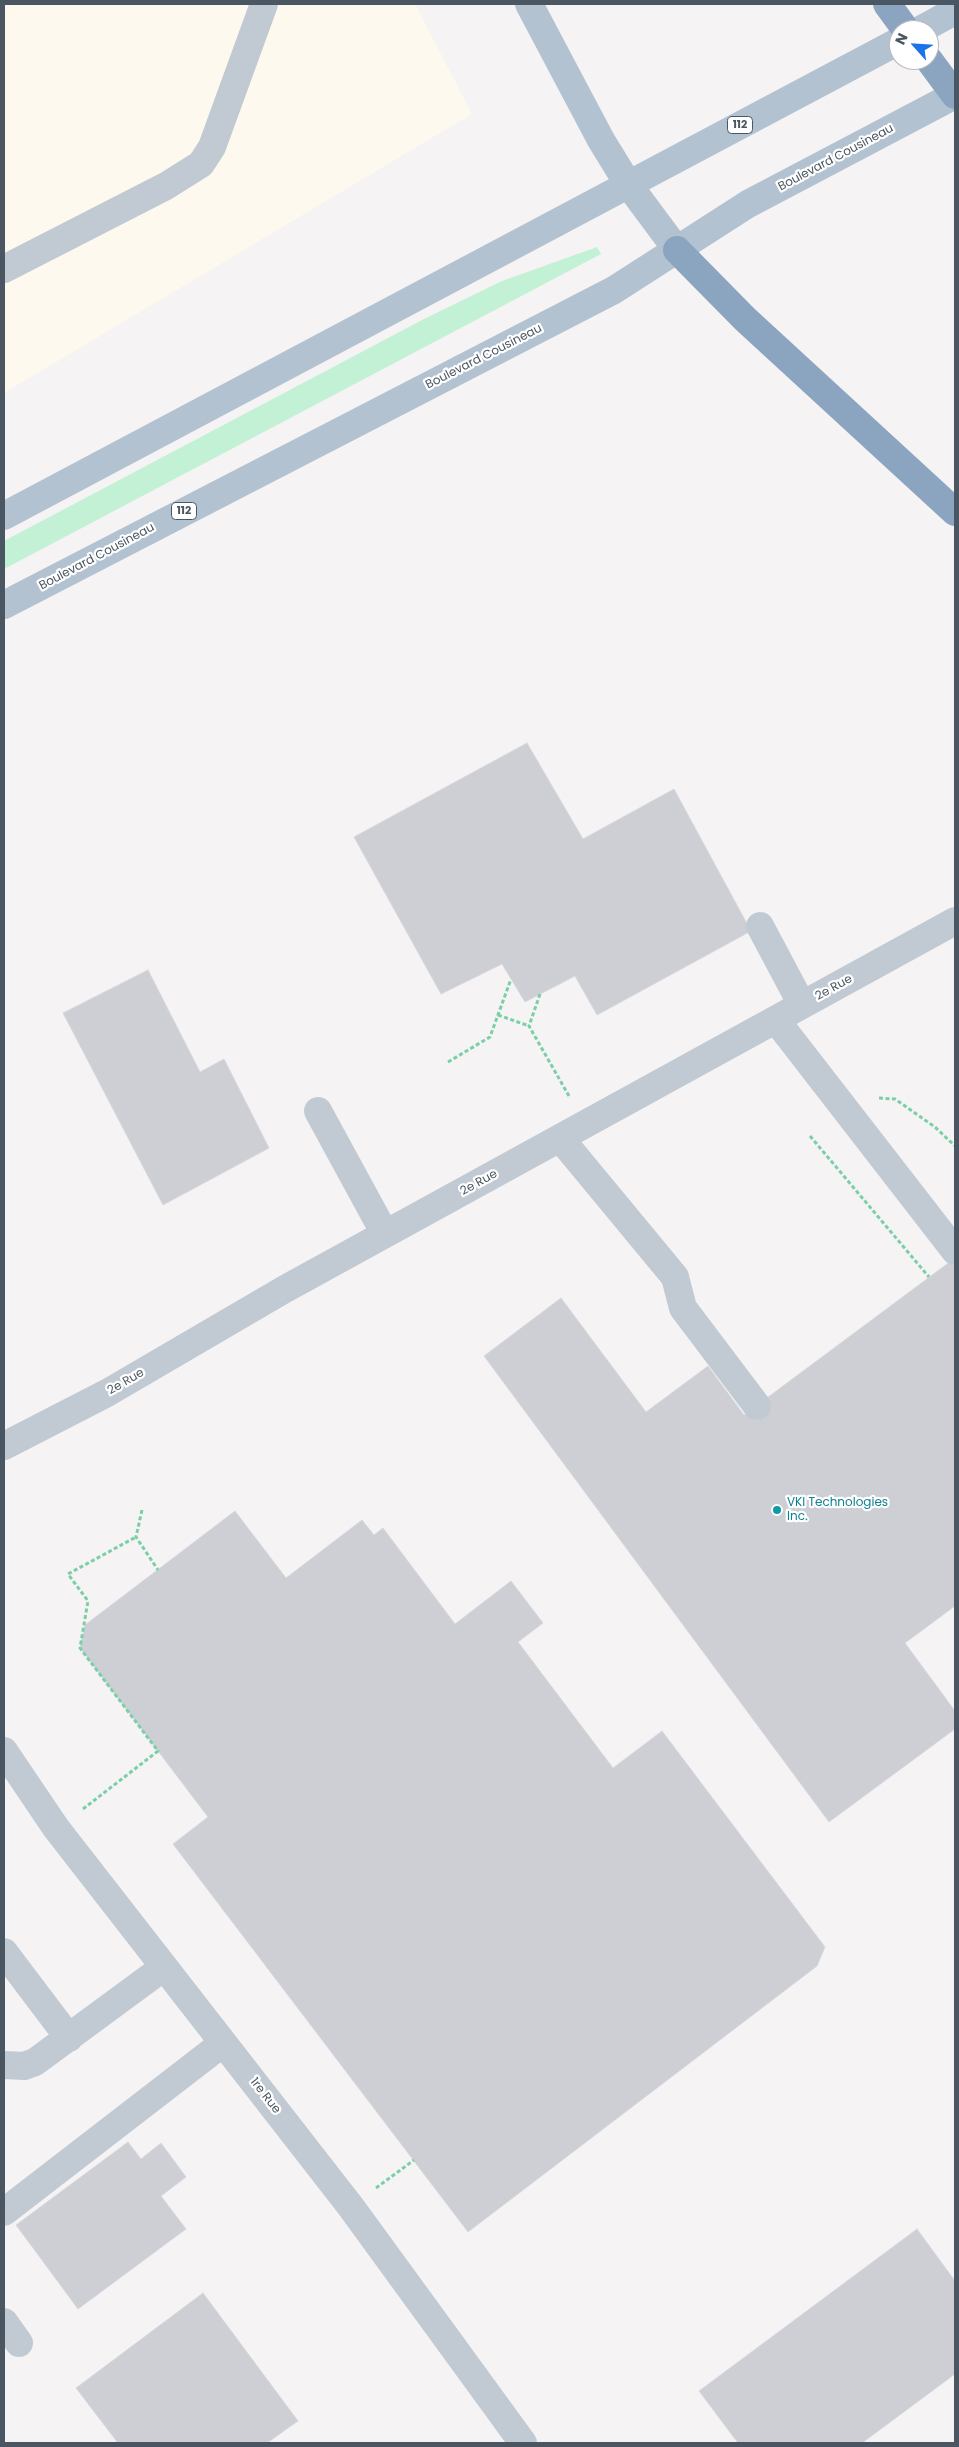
<!DOCTYPE html>
<html>
<head>
<meta charset="utf-8">
<style>
  body { margin:0 }
  #map { position:relative; width:959px; height:2447px; overflow:hidden; background:#f5f3f3; font-family:Poppins,sans-serif }
  canvas { display:block }
  .frame { position:absolute; inset:0; border:5px solid #4a5661; pointer-events:none }
  .north { position:absolute; left:889px; top:20px; width:50px; height:50px; box-sizing:border-box; background:#fff; border:1px solid #b7bbc0; border-radius:50%; rotate:296deg; font-size:14px; font-weight:700; line-height:20px; text-align:center; color:#4a5661 }
  .north::after { content:''; display:block; margin:auto; width:18px; height:22px; background:#1a73e8; clip-path:polygon(50% 0,100% 100%,50% 72%,0 100%) }
</style>
</head>
<body>
<div id="map">
<canvas width="959" height="2447"></canvas>
<div class="frame"></div>
<div class="north">N</div>
</div>
<script>
const c = document.querySelector('canvas').getContext('2d');
c.lineJoin = 'round';
function fill(path, color) { c.fillStyle = color; c.fill(path, 'evenodd'); }
const shape = rows => new Path2D(rows.map(r => 'M' + r).join(''));
function strokePath(path, color, width, dash) { c.strokeStyle = color; c.lineWidth = width; c.lineCap = dash ? 'butt' : 'round'; c.setLineDash(dash || []); c.stroke(path); }
function drawText(font, color, halo, rows, align = 'center') {
  c.font = font + ' Poppins,sans-serif'; c.lineWidth = 4.5; c.setLineDash([]); c.textBaseline = 'middle'; c.strokeStyle = halo; c.fillStyle = color; for (const [text, x, y, turn = 0] of rows) {
    c.save(); c.translate(x, y); c.rotate((+turn || 0) * Math.PI / 180); c.textAlign = isNaN(turn) ? turn : align; if (halo) c.strokeText(text, 0, 0); c.fillText(text, 0, 0); c.restore();
  }
}
fill(shape([
  [4,4,415,4,472,114,4,393]
]), '#fdf9ef');
fill(shape([
  [597,247,601,254,4,569,4,541,424,319,502,281]
]), '#c3f1d5');
const building = shape([
  [527,743,583,839,674,789,751,931,597,1015,575,976,525,1002,502,964,441,994,354,837,527,743],
  [148,970,200,1072,224,1059,269,1148,163,1205,63,1013,148,970],
  [955,1258,955,1606,905,1643,955,1711,955,1729,829,1822,484,1356,561,1298,646,1412,708,1366,744,1415,955,1258],
  [235,1511,286,1578,362,1520,374,1535,383,1528,455,1624,511,1581,543,1623,518,1642,613,1768,662,1731,825,1947,817,1966,468,2232,173,1844,208,1817,80,1648,85,1625,235,1511],
  [128,2142,141,2159,161,2143,186,2177,161,2196,186,2229,78,2309,16,2225,128,2142],
  [917,2229,955,2281,955,2374,862,2443,738,2443,699,2391,917,2229],
  [203,2293,298,2421,267,2443,118,2443,76,2388,203,2293]
]);
fill(building, '#cdcfd5');
strokePath(building, '#d7d9de', 1);
strokePath(shape([
  [540,994,529,1026,569,1096],
  [498,1015,529,1026],
  [448,1062,490,1037,511,979],
  [879,1098,895,1099,935,1127,955,1146],
  [810,1136,929,1277],
  [142,1510,136,1537,158,1570],
  [83,1809,158,1751,80,1648,88,1601,68,1574,136,1537],
  [376,2188,414,2160]
]), '#7ad0a6', 3, [4, 2.5]);
strokePath(shape([
  [4,269,166,186,201,164,212,147,264,4],
  [760,926,802,1005],
  [776,1020,955,1251],
  [318,1111,385,1234],
  [560,1138,675,1277,683,1308,757,1406],
  [4,1446,107,1393,285,1289,955,921],
  [4,1751,56,1828,351,2207,523,2443],
  [4,1952,69,2038],
  [4,2065,24,2066,35,2062,164,1967],
  [4,2212,223,2043],
  [4,2322,19,2343]
]), '#c1cad2', 28);
strokePath(shape([
  [529,4,601,140,628,184,677,250],
  [920,30,955,11],
  [4,516,899,41],
  [4,605,614,290,748,204,955,95]
]), '#b3c2d1', 28);
strokePath(shape([
  [887,4,906,30],
  [929,60,955,95],
  [677,250,745,319,955,512]
]), '#8ba5c1', 28);
for (const [x, y, r, color] of [
  [777,1510,5,"#0f9aa8"]
]) { const dot = new Path2D(); dot.arc(x, y, r, 0, 2 * Math.PI); c.fillStyle = color; c.fill(dot); strokePath(dot, '#fff', 2); }
for (const [x, y, w] of [
  [740,125,25],
  [184,511,25]
]) { const box = new Path2D(); box.roundRect(x - w / 2, y - 8.5, w, 17, 4); c.fillStyle = '#fff'; c.fill(box); strokePath(box, '#4a5661', 1); }
drawText('bold 11px', '#4a5661', null, [
  ["112",740,125],
  ["112",184,511]
]);
drawText('12px', '#4a5661', '#fff', [
  ["Boulevard Cousineau",836,158,-28],
  ["Boulevard Cousineau",484,357,-27],
  ["Boulevard Cousineau",97,557,-28],
  ["2e Rue",834,988,-29],
  ["2e Rue",479,1183,-29],
  ["2e Rue",126,1382,-30],
  ["1re Rue",265,2096,52]
]);
drawText('12px', '#0d838f', '#fff', [
  ["VKI Technologies",787,1503],
  ["Inc.",787,1517]
], 'left');
</script>
</body>
</html>
